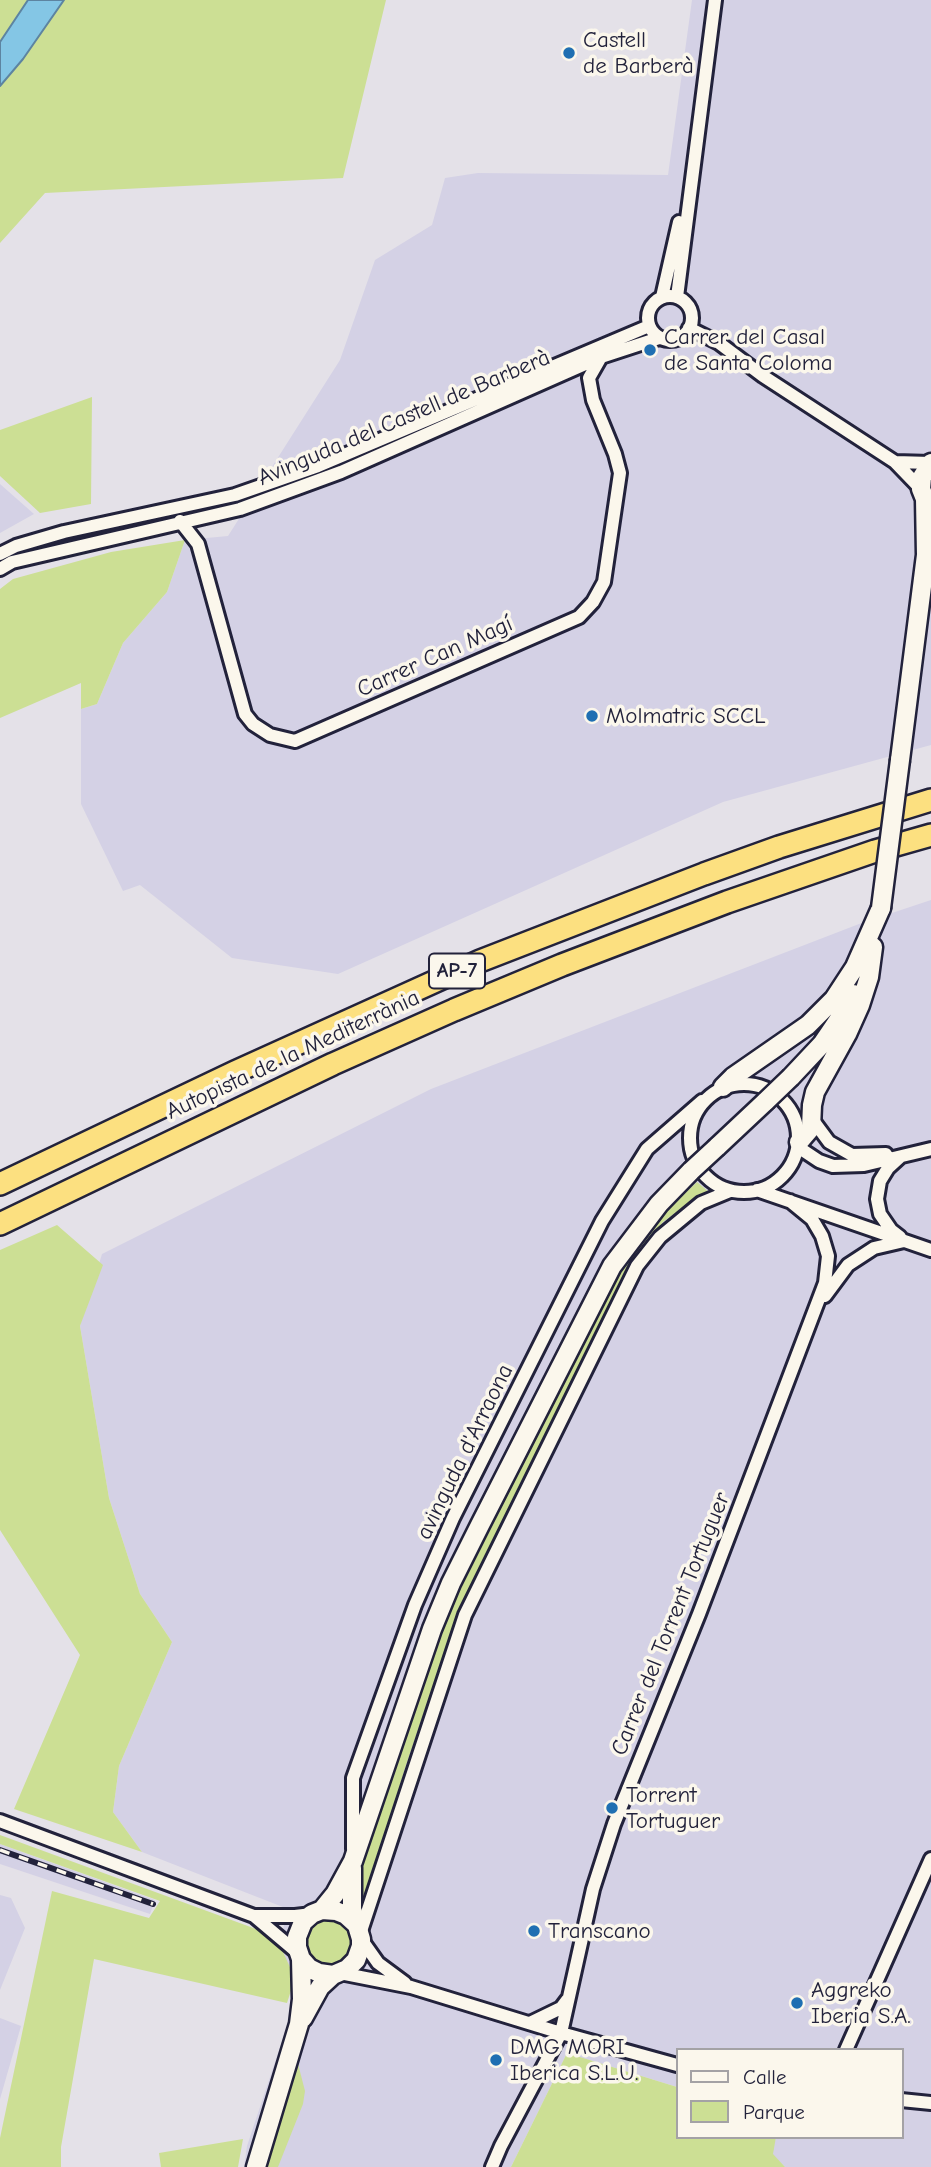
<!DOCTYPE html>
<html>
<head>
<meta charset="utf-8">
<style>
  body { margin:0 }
  #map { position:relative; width:931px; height:2167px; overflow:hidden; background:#e4e1e8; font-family:"Comic Neue",sans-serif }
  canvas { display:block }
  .legend { position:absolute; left:676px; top:2048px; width:228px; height:91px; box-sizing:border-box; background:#fbf7ec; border:2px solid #a4a2a5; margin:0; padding:9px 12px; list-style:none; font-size:21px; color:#22223b }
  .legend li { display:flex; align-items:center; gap:14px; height:35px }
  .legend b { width:35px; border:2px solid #a4a2a5 }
</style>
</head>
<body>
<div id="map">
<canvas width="931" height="2167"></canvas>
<ul class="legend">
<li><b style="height:9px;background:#fbf7ec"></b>Calle</li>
<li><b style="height:19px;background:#ccdf94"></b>Parque</li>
</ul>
</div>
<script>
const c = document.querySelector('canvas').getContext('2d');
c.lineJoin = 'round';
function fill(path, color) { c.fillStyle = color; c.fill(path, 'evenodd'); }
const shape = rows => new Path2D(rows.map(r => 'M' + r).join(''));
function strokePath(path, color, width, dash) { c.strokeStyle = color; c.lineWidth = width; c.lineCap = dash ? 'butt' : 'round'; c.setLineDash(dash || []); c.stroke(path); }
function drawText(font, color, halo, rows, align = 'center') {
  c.font = font + ' "Comic Neue",sans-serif'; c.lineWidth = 7; c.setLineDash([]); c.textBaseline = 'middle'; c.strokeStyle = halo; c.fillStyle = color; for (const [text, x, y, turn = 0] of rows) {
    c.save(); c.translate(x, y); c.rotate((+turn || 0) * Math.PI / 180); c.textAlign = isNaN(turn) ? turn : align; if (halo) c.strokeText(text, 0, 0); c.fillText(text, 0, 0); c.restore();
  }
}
fill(shape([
  [692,0,931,0,931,745,723,802,338,974,232,958,140,885,123,891,81,804,81,709,97,704,123,643,167,592,185,540,228,536,340,360,375,260,432,225,445,178,478,173,668,175],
  [0,484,34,514,0,533],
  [931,900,931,2167,785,2167,772,2154,776,2137,901,2137,901,2050,677,2050,677,2087,567,2053,511,2167,244,2167,247,2146,294,2005,295,1973,278,1950,288,1909,142,1852,113,1812,119,1766,172,1642,140,1594,109,1498,80,1326,102,1254,431,1089,859,924],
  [0,1844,155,1900,150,1914,0,1864],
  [0,1895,11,1898,25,1928,0,1990],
  [0,2018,21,2026,0,2099]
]), '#d4d1e5');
fill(shape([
  [0,0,28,0,0,42],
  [64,0,386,0,343,178,45,193,0,243,0,86,23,59],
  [92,397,91,504,40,513,0,476,0,430],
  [185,540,167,592,123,643,97,704,81,709,81,683,0,718,0,589,13,579,111,552],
  [697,1182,709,1192,694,1199,663,1222,636,1256,458,1612,405,1768,361,1917,356,1875,444,1612,621,1265,653,1223],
  [57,1225,103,1265,80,1326,109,1498,140,1594,172,1642,119,1766,113,1812,142,1852,14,1809,80,1655,0,1530,0,1250],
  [0,1835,256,1929,278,1941,295,1978,287,2003,94,1959,61,2147,61,2167,0,2167,0,2138,52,1891,149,1918,160,1901,0,1844],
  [319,1918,338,1919,352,1932,355,1941,344,1966,311,1967,301,1936],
  [567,2053,677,2087,677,2137,776,2137,773,2154,785,2167,511,2167],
  [296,2056,305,2091,303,2104,278,2167,264,2167],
  [243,2139,238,2167,161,2167,159,2153]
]), '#ccdf94');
const water = shape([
  [28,0,64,0,23,59,0,86,0,42,28,0]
]);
fill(water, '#84c6e5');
strokePath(water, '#5d84a1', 2);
const minor = shape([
  '648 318a22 22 0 1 1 44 0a22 22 0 1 1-44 0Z',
  [662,297,679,222],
  [677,297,715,0],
  [689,328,719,343,763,376,895,462,921,489],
  [895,462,931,463],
  [180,521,198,544,245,714,253,724,270,735,295,741,579,617,593,602,604,582,620,473,615,454,593,400,589,378,601,357],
  [0,554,16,546,64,532,235,495,318,466,649,326],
  [0,569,12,562,240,509,341,472,601,357,659,338],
  '690 1138a54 54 0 1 1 108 0a54 54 0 1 1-108 0Z',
  [812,1119,829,1142,852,1155,886,1154],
  [798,1147,819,1161,833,1166,864,1165,931,1149],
  [757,1190,931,1250],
  [900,1237,891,1230,880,1214,877,1199,880,1181,888,1168,900,1157],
  [825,1296,848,1265,874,1248,904,1241],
  [0,1821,254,1916,299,1954],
  [353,1849,353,1778,415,1605,453,1518,602,1221,647,1149,702,1101],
  [254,1916,295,1916,312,1914],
  [360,1934,465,1615,637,1266,660,1237,701,1203,730,1191],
  [361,1939,378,1963,405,1983],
  [340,1973,411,1987,561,2033,677,2065],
  [530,2023,561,2008,567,2000],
  [846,2050,931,1859],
  [901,2100,931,2103],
  [492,2167,501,2146,561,2033,593,1889,614,1824,699,1614,825,1283,828,1256,822,1236,812,1219,790,1201]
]);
const secondary = shape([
  [931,463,922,477,921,489,925,499,931,506],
  [900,760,926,555,925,499],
  [791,1077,822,1044,841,1016,853,994],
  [723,1087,733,1077,808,1025,834,999,855,967,881,908],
  [799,1142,811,1128,812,1105,815,1092,847,1034,860,1005,869,977,873,947],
  [717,1147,766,1101],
  [352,1868,352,1909,361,1939,361,1946,356,1960,347,1969,333,1975,319,1973,309,1968,301,1959,297,1947,297,1937,303,1922,312,1914,322,1910,336,1911,346,1915,357,1925],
  [322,1910,335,1894,353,1861,432,1629,451,1583,480,1525,612,1266,659,1204,691,1171],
  [303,2018,320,1987,333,1975],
  [256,2167,299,2024,302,1999,301,1959]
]);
const motorway = shape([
  [0,1184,235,1072,480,961,704,874,779,847,931,800],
  [0,1224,333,1064,454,1010,562,965,727,902,875,851,931,835]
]);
strokePath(minor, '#22223b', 18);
strokePath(secondary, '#22223b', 23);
strokePath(motorway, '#22223b', 26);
strokePath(minor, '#fbf7ec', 12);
strokePath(secondary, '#fbf7ec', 18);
strokePath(motorway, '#fce080', 21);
const rail = shape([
  [0,1850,153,1904]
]);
strokePath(rail, '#22223b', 6);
strokePath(rail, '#fbf7ec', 3.5, [10]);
const secondaryBridge = shape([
  [881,908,900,760],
  [766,1101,791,1077],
  [691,1171,717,1147]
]);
strokePath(secondaryBridge, '#22223b', 23, []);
strokePath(secondaryBridge, '#fbf7ec', 18);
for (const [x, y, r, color] of [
  [569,53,7,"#1f6fb2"],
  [650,350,7,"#1f6fb2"],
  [592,716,7,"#1f6fb2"],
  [612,1808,7,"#1f6fb2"],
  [534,1931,7,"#1f6fb2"],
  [797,2003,7,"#1f6fb2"],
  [496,2060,7,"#1f6fb2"]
]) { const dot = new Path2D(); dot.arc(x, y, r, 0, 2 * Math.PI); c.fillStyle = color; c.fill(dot); strokePath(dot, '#fbf7ec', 2.5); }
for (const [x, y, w] of [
  [457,971,56]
]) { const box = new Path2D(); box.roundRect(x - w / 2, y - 17.5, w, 35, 5); c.fillStyle = '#fbf7ec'; c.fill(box); strokePath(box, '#22223b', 2); }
drawText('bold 21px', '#22223b', null, [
  ["AP-7",457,971]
]);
drawText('23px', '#22223b', '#fbf7ec', [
  ["Castell",583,40],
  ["de Barberà",583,66],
  ["Carrer del Casal",664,337],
  ["de Santa Coloma",664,363],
  ["Molmatric SCCL",606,716],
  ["Torrent",626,1795],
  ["Tortuguer",626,1821],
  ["Transcano",548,1931],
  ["Aggreko",811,1990],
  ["Iberia S.A.",811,2016],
  ["DMG MORI",510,2047],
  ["Iberica S.L.U.",510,2073]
], 'left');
drawText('23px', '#22223b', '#fbf7ec', [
  ["Avinguda del Castell de Barberà",404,418,-23],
  ["Carrer Can Magí",435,657,-24],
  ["Autopista de la Mediterrània",293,1055,-25],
  ["avinguda d'Arraona",465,1452,-64],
  ["Carrer del Torrent Tortuguer",671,1624,-68]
]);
</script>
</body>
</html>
